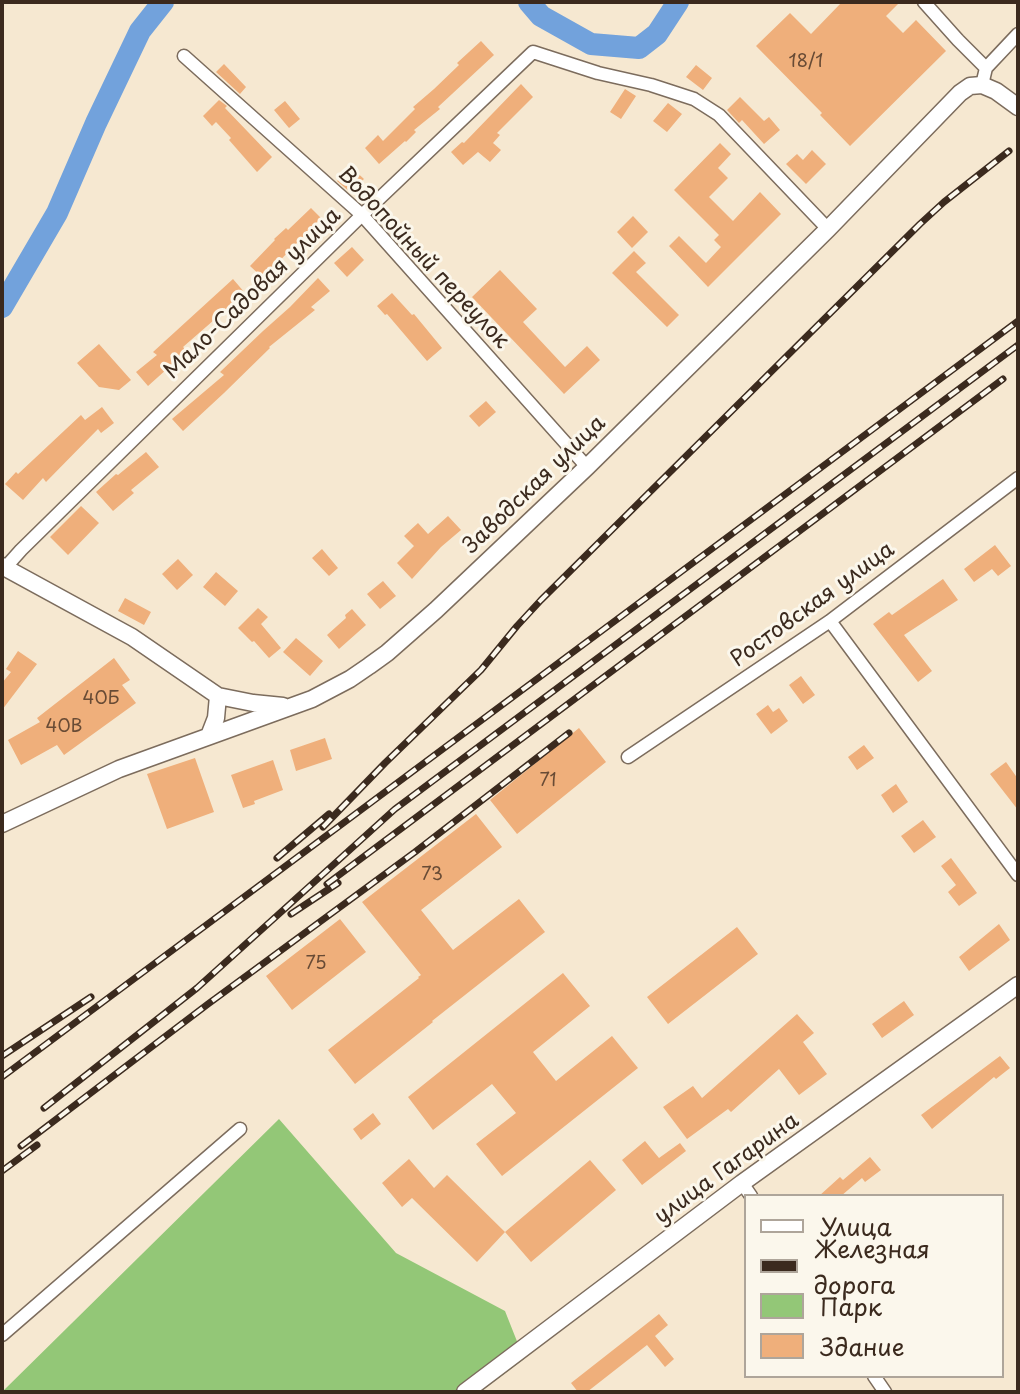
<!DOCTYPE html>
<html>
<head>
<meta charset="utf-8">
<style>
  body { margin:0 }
  #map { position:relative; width:1020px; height:1394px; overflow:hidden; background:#f6e8d1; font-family:"Playpen Sans",sans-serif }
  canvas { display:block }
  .frame { position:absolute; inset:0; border:4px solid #3b2a1e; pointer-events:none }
  .legend { position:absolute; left:744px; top:1194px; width:260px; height:184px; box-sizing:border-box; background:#fbf7ec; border:2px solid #aea59a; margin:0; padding:10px 14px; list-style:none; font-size:24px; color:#3b2a1e }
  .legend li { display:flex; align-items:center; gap:16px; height:40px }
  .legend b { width:40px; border:2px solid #aea59a }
</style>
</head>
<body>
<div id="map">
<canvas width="1020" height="1394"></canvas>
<div class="frame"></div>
<ul class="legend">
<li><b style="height:10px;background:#fff"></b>Улица</li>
<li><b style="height:10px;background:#3b2a1e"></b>Железная дорога</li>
<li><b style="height:22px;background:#93c777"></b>Парк</li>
<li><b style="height:22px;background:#efaf7b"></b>Здание</li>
</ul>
</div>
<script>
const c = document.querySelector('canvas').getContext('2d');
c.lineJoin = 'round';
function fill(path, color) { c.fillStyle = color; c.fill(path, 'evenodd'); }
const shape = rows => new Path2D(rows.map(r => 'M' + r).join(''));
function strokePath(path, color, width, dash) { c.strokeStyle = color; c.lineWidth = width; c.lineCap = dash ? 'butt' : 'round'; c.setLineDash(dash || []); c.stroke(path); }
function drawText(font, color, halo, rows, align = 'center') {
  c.font = font + ' "Playpen Sans",sans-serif'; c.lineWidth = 6; c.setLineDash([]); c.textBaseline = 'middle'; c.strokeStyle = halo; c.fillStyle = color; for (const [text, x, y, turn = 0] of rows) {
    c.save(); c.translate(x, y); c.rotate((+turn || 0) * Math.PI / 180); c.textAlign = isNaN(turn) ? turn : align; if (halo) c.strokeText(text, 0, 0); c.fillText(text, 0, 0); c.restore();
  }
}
fill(shape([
  [279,1119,396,1253,505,1311,524,1359,480,1392,2,1392]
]), '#93c777');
strokePath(shape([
  [529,2,541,16,591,44,639,48,657,34,678,2],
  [2,307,57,213,96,123,140,31,163,2]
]), '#72a2dc', 22);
fill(shape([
  [842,2,900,2,886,16,903,33,916,20,946,51,850,146,820,115,822,113,756,46,790,13,811,34],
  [481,41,494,55,438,107,440,109,414,130,416,132,406,142,405,141,379,164,365,148,378,135,383,141,415,109,413,107,434,89,459,65,457,63],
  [224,64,246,87,240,94,216,72],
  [696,65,712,78,703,90,686,77],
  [521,84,533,97,497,133,500,135,493,143,501,150,490,162,478,152,463,165,451,152,462,142,464,143],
  [625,89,636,96,621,119,610,112],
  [740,97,764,121,769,117,780,130,764,144,742,120,739,123,727,110],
  [219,100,227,106,225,108,272,157,257,172,229,140,231,138,216,122,212,126,203,116],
  [285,101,300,119,289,128,274,110],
  [668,103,682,114,667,132,653,121],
  [720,143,731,154,718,168,728,178,709,197,733,221,760,192,781,214,708,287,669,246,679,236,706,263,721,247,714,240,719,235,674,190],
  [812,150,826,164,806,184,786,164,797,154,803,160],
  [351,167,364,179,350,192,337,181],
  [311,208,321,218,263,278,250,266,275,240,274,239,286,228,288,230],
  [633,216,648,232,632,248,617,232],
  [352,247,364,260,347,277,334,263],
  [634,251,646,263,636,272,679,315,667,327,612,273],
  [500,270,537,309,523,322,565,367,587,346,600,360,564,394,472,297],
  [318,278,330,291,311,307,315,310,269,347,270,348,224,393,183,431,172,419,224,375,220,372,263,331,290,307],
  [233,279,245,293,183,347,187,351,148,386,136,372,157,355,153,352],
  [392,293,412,315,414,314,442,348,427,361,387,314,385,315,377,306],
  [99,344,131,380,119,390,99,387,77,363],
  [486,401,496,412,479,427,469,416],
  [102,407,114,423,101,433,98,429,46,482,43,478,23,500,5,484,16,472,18,474,81,415,85,420],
  [146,452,159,467,131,490,134,493,113,511,96,492,116,474,118,475],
  [81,506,99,523,68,555,50,537],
  [448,516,461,530,441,547,412,579,397,563,414,546,404,536,418,523,428,534],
  [995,545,1011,566,998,576,992,569,974,582,964,569],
  [322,549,338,568,329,576,312,558],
  [178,559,193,575,177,590,162,574],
  [216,572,238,591,225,606,203,587],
  [943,579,958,600,904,635,932,671,918,682,873,624,889,612,892,615],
  [383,581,396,596,380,609,367,594],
  [125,598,151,612,144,625,118,611],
  [258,608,268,617,261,624,281,648,269,658,254,641,252,642,238,628],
  [352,609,366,625,339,649,327,635,346,618,345,615],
  [296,638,323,661,310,676,283,652],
  [18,651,37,664,2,710,2,683,11,672,6,669],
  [114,658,130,680,122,685,136,703,64,755,57,745,21,765,8,740,40,722,37,718],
  [801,676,815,695,803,704,789,685],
  [768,705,773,712,779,708,788,721,771,734,756,714],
  [579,728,606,762,517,834,490,800],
  [325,738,332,759,296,771,290,750],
  [864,745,874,758,857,770,848,757],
  [195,758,214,812,167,829,147,774],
  [273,760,283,790,254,801,255,804,243,808,231,775],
  [1006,762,1018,779,1018,810,990,774],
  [896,784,908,802,893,813,881,795],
  [476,814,502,847,421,910,453,950,519,899,545,932,432,1021,433,1022,355,1084,328,1050,419,978,418,977,421,975,362,902],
  [923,820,936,837,914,853,901,836],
  [951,858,977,893,959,906,948,892,956,885,941,866],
  [340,919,366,952,292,1010,266,976],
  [999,924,1010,940,969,971,959,957],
  [737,927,758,954,668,1024,647,997],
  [563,973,590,1006,533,1052,556,1081,612,1036,638,1068,502,1176,476,1144,516,1113,492,1084,433,1130,408,1097],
  [904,1001,914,1015,882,1038,872,1024],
  [797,1014,814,1033,803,1042,827,1074,799,1095,779,1069,731,1112,728,1109,687,1139,663,1107,693,1086,702,1098],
  [1000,1056,1010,1068,996,1079,994,1077,932,1129,921,1115],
  [373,1113,381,1124,361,1140,353,1129],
  [645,1141,659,1158,680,1143,686,1151,642,1185,622,1160],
  [870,1157,881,1170,865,1182,862,1178,841,1196,819,1196,840,1177,843,1180],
  [409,1159,434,1188,447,1175,505,1232,477,1262,412,1198,402,1207,382,1183],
  [590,1160,616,1190,531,1262,505,1232],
  [659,1314,668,1325,655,1336,674,1359,665,1367,647,1345,587,1392,578,1392,571,1383]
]), '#efaf7b');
const street = shape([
  [924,2,958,40,986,68],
  [184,56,362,215,587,467],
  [982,85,986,68,1018,34],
  [5,568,21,550,362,215,533,52,598,73,651,85,694,99,719,115,828,229],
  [830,621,1018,875],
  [628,757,830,621,1018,478],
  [742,1183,751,1196],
  [2,1335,240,1129],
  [874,1376,885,1392]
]);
const secondary = shape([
  [2,566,132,637,218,696,253,703,283,706],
  [209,736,216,718,218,696],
  [2,824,119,769,312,699,350,679,369,666,387,653,436,610,587,467,828,229,960,93,970,86,982,85,996,91,1018,107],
  [465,1392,742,1183,1018,985]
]);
strokePath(street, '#7c6c5d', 15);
strokePath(secondary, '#7c6c5d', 19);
strokePath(street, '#fff', 12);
strokePath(secondary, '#fff', 16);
const rail = shape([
  [323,827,385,763,481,670,517,626,541,600,920,224,944,202,1009,151],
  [277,858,329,814],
  [327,884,1003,379],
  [291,914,338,883],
  [2,1056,91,997],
  [2,1077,1018,321],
  [44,1108,197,988,395,809,1018,345],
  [21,1146,208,1004,415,852,569,733],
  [2,1171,37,1145]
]);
strokePath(rail, '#3b2a1e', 7);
strokePath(rail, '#fbf7ec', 4, [12]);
drawText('18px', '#684b35', null, [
  ["18/1",806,62],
  ["40Б",101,699],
  ["40В",64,727],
  ["71",548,781],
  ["73",432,875],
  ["75",316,964]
]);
drawText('22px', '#3b2a1e', '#fbf7ec', [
  ["Водопойный переулок",423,258,47],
  ["Мало-Садовая улица",253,294,-44],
  ["Заводская улица",535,485,-44],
  ["Ростовская улица",813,605,-36],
  ["улица Гагарина",727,1169,-36]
]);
</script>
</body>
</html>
